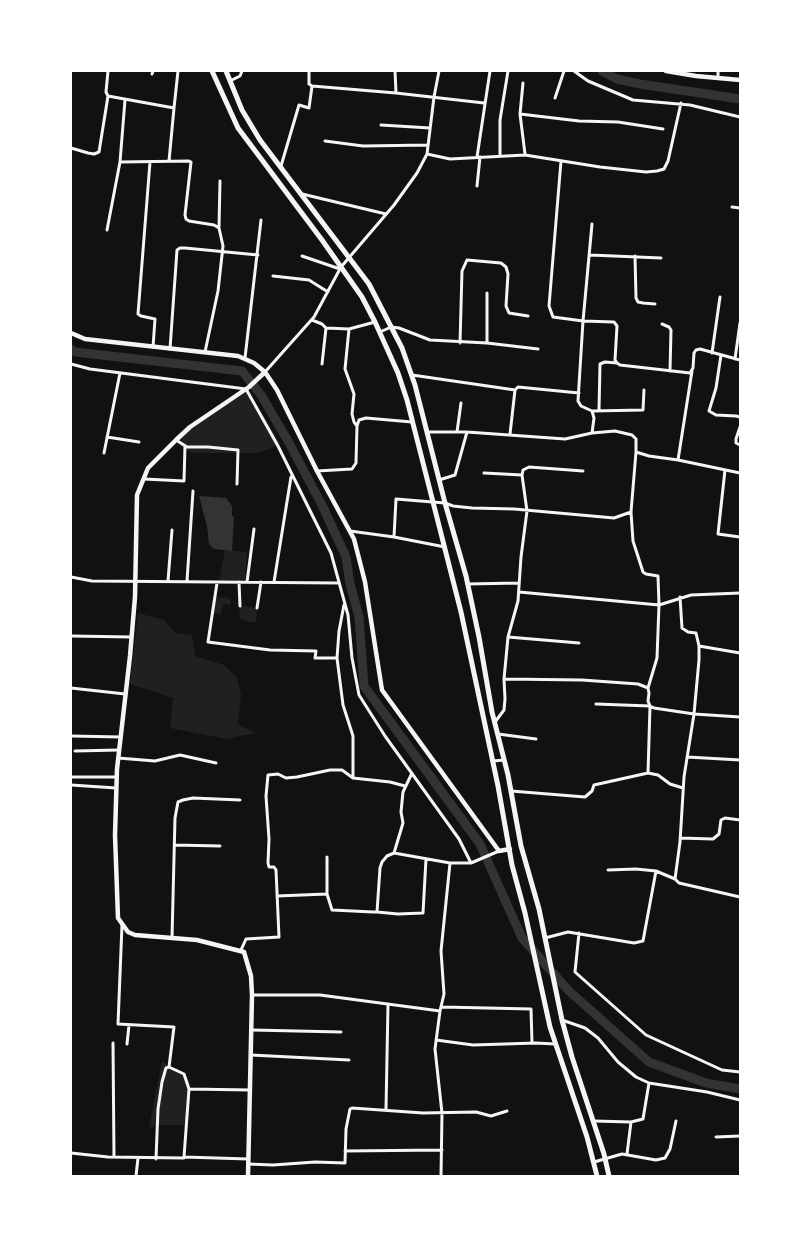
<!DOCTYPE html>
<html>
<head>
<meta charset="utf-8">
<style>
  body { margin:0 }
  #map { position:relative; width:811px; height:1247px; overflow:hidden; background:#111; font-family:"PT Serif",serif }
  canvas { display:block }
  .frame { position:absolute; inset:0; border:72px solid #fff; pointer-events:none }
</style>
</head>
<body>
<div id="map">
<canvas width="811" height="1247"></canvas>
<div class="frame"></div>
</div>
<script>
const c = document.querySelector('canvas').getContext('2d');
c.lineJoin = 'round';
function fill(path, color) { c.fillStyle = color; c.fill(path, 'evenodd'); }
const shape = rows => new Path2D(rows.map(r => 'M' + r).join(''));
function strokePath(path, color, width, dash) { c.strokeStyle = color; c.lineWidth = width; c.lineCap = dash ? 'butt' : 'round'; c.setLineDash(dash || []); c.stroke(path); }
fill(shape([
  [246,392,264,416,280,444,259,453,193,453,183,448,178,442,186,432],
  [225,550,247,552,245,580,219,581],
  [215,597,231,598,230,605,224,604,220,615,213,613],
  [240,606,257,608,256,622,248,622,239,618],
  [138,613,164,620,175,633,192,635,195,656,224,665,236,676,241,694,238,724,256,733,226,739,170,728,173,698,130,684],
  [162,1061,190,1081,186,1125,157,1125,149,1128]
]), '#202020');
fill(shape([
  [199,496,226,498,232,506,232,516,234,517,232,551,214,549,209,544,207,526]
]), '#333');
strokePath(shape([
  [602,71,617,79,640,84,740,99],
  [71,349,75,352,242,371,261,395,288,441,323,507,346,557,350,584,359,617,364,686,480,844,522,938,569,991,649,1062,706,1083,740,1089]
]), '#333', 9);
strokePath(shape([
  [108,71,106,92,108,96,174,108,169,161],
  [309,71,309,84,312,86,396,93,484,103],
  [395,71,396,93],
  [574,71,588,81,633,100,690,105,740,117],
  [152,74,153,71],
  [718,77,718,71],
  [230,81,240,76,242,71],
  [523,83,520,114,525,154],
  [555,98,564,71],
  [174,108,178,71],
  [520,114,579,121,618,122,663,129],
  [381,125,430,128],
  [325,141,363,146,428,145],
  [71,148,88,153,94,154,99,152,108,96],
  [427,154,450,159,525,155,600,167,646,172,657,171,664,169,668,161,681,103],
  [500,155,500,120,508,71],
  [477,157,490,71],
  [561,161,549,306,553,317,583,321,614,322,617,326,615,360,617,363,620,365,690,373,693,368,694,353,696,350,700,349,740,360],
  [120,162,125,100],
  [150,162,138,314,141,316,155,319,153,347],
  [281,166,299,105,309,108,312,86],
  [477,186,480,157],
  [302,194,386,214],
  [732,207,740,208],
  [219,227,220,181],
  [107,230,120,162,189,161,191,162,185,215,186,219,189,221,214,225,219,228,223,246,218,291,205,352],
  [590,255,661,258],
  [302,256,340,269],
  [635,256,636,298,638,302,643,303,655,304],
  [273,276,309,280,328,292],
  [312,320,322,324,326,328,322,364],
  [662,324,669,327,671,330,670,371],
  [326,328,349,329,375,322],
  [349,329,345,369,354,394,352,414,354,422,357,426],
  [380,332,391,327,399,328,430,340,487,343,538,349],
  [460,343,462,271,467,260,501,263,506,267,508,274,506,306,509,313,528,316],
  [487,343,487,293],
  [170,349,177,250,180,248,185,248,258,255],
  [712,353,720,297],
  [721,355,716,388,709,411,716,415,736,416,740,417],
  [245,358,261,220],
  [735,359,740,323],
  [71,364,90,369,246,389,278,446,331,553,348,615,352,658,359,695,385,736,459,839,471,863,499,851],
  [265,372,314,317,341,267,394,205,417,173,427,154,434,97,439,71],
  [412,375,515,390],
  [599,410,600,364,605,362,617,363],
  [592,411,643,410,644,390],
  [740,427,736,439,736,443,740,445],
  [427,432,467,432,565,439,592,433,594,418,592,411,581,406,578,401,583,321,592,224],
  [457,432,461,403],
  [592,433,615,431,632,435,636,439,636,452,649,456,678,460,740,473],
  [510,434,515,390,518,387,579,393],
  [107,437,139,442],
  [176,440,187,447,208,447,238,450,237,484],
  [104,453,120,373],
  [678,460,692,371],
  [725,470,718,534,740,537],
  [317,471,352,469,356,463,357,426,359,420,366,418,412,422],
  [484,473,522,475],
  [144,479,184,481,185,446],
  [439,480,455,475,467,432],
  [350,531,394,537,396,499,445,503,453,506,472,508,514,509,614,518,631,512],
  [394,537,445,547],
  [71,577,92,581,338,583],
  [168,581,172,530],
  [187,581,193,491],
  [239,582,240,606],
  [247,582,254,529],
  [274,582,291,477],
  [217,583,208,642,270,650,316,651,315,658,337,658,343,705,353,736,353,778,390,782,405,786],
  [467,584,519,583],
  [519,592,659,605,658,576,646,574,643,572,633,541,631,512,636,452],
  [680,597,682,628,688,632,696,633,699,646,699,660,694,714,684,777,680,842,675,879,679,883,740,897],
  [257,608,261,582],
  [71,636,131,637],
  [508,637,579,643],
  [699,646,740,653],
  [337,658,339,631,344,605],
  [504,679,582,680,638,684,648,688,649,693,648,701,650,706,654,708,694,714,740,717],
  [71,688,125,694],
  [648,688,657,658,659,605,691,595,740,593],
  [596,704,650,706,648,773],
  [495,722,504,710,505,699,504,679,508,637,518,601,521,557,527,511,522,475,523,470,529,467,583,471],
  [498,734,536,739],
  [71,736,121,737],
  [75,751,119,750],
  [687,757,740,760],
  [118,758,155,761,180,755,216,763],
  [493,761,504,760],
  [71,777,116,777],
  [71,785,116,788],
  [511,791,585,797,592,791,594,785,648,773,658,775,670,784,683,788],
  [680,838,713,839,719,834,721,820,725,818,740,820],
  [175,845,220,846],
  [394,853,403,823,401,812,403,792,412,773],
  [327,857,327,894],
  [608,870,636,869,656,871,675,879],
  [277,896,327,894,332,910,373,912,377,912,380,868,382,862,387,856,394,853,450,863,471,863],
  [377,912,398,914,423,913,426,859],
  [122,925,118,1024,174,1027,169,1067,184,1074,189,1089,184,1157,248,1159],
  [579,933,575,972,646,1035,722,1070,740,1072],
  [172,938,175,818,178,802,183,800,193,798,240,800],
  [545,938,568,932,634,943,643,941,656,871],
  [241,950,246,939,279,937,276,870,274,867,269,867,268,863,269,839,266,796,268,775,278,774,286,778,297,777,330,770,342,770,353,778],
  [252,995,320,995,440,1011,444,994,441,951,450,863],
  [442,1007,531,1009,532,1043],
  [440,1011,435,1049,442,1113,441,1176],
  [562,1020,585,1028,598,1038,618,1062,636,1077,649,1083,707,1092,740,1100],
  [252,1030,341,1032],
  [436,1040,473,1045,536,1043,555,1044],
  [113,1043,114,1157],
  [127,1044,129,1025],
  [251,1055,349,1060],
  [189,1089,250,1090],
  [386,1109,388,1004],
  [594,1121,631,1122,643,1119,649,1083],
  [716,1137,740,1136],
  [345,1151,442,1150],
  [71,1153,108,1157,184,1158],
  [627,1154,631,1122],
  [156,1159,158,1109,162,1082,166,1068,169,1067],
  [594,1162,622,1154,656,1160,665,1158,670,1149,676,1121],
  [248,1164,273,1165,315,1162,345,1163,346,1129,350,1109,352,1108,423,1113,476,1112,491,1116,507,1111],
  [136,1176,138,1158]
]), '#f5f5f5', 3);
strokePath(shape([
  [666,71,696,76,740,80],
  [71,333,85,339,238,356,254,363,265,372,277,390,317,471,354,539,365,582,382,690,499,851,510,849],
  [248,1176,252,995,251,976,244,952,197,940,135,935,128,932,118,918,115,835,117,769,130,656,135,597,137,495,148,468,176,440,190,427,249,387,265,372]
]), '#f5f5f5', 4.5);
strokePath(shape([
  [212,71,238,128,322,240,362,297,375,322,398,373,407,400,461,612,498,786,512,865,525,913,550,1027,587,1137,597,1176],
  [226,71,242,110,260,140,369,284,402,348,415,385,445,503,466,576,479,637,492,712,508,775,521,846,539,909,562,1020,572,1057,604,1154,609,1176]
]), '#f5f5f5', 5);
</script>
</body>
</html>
